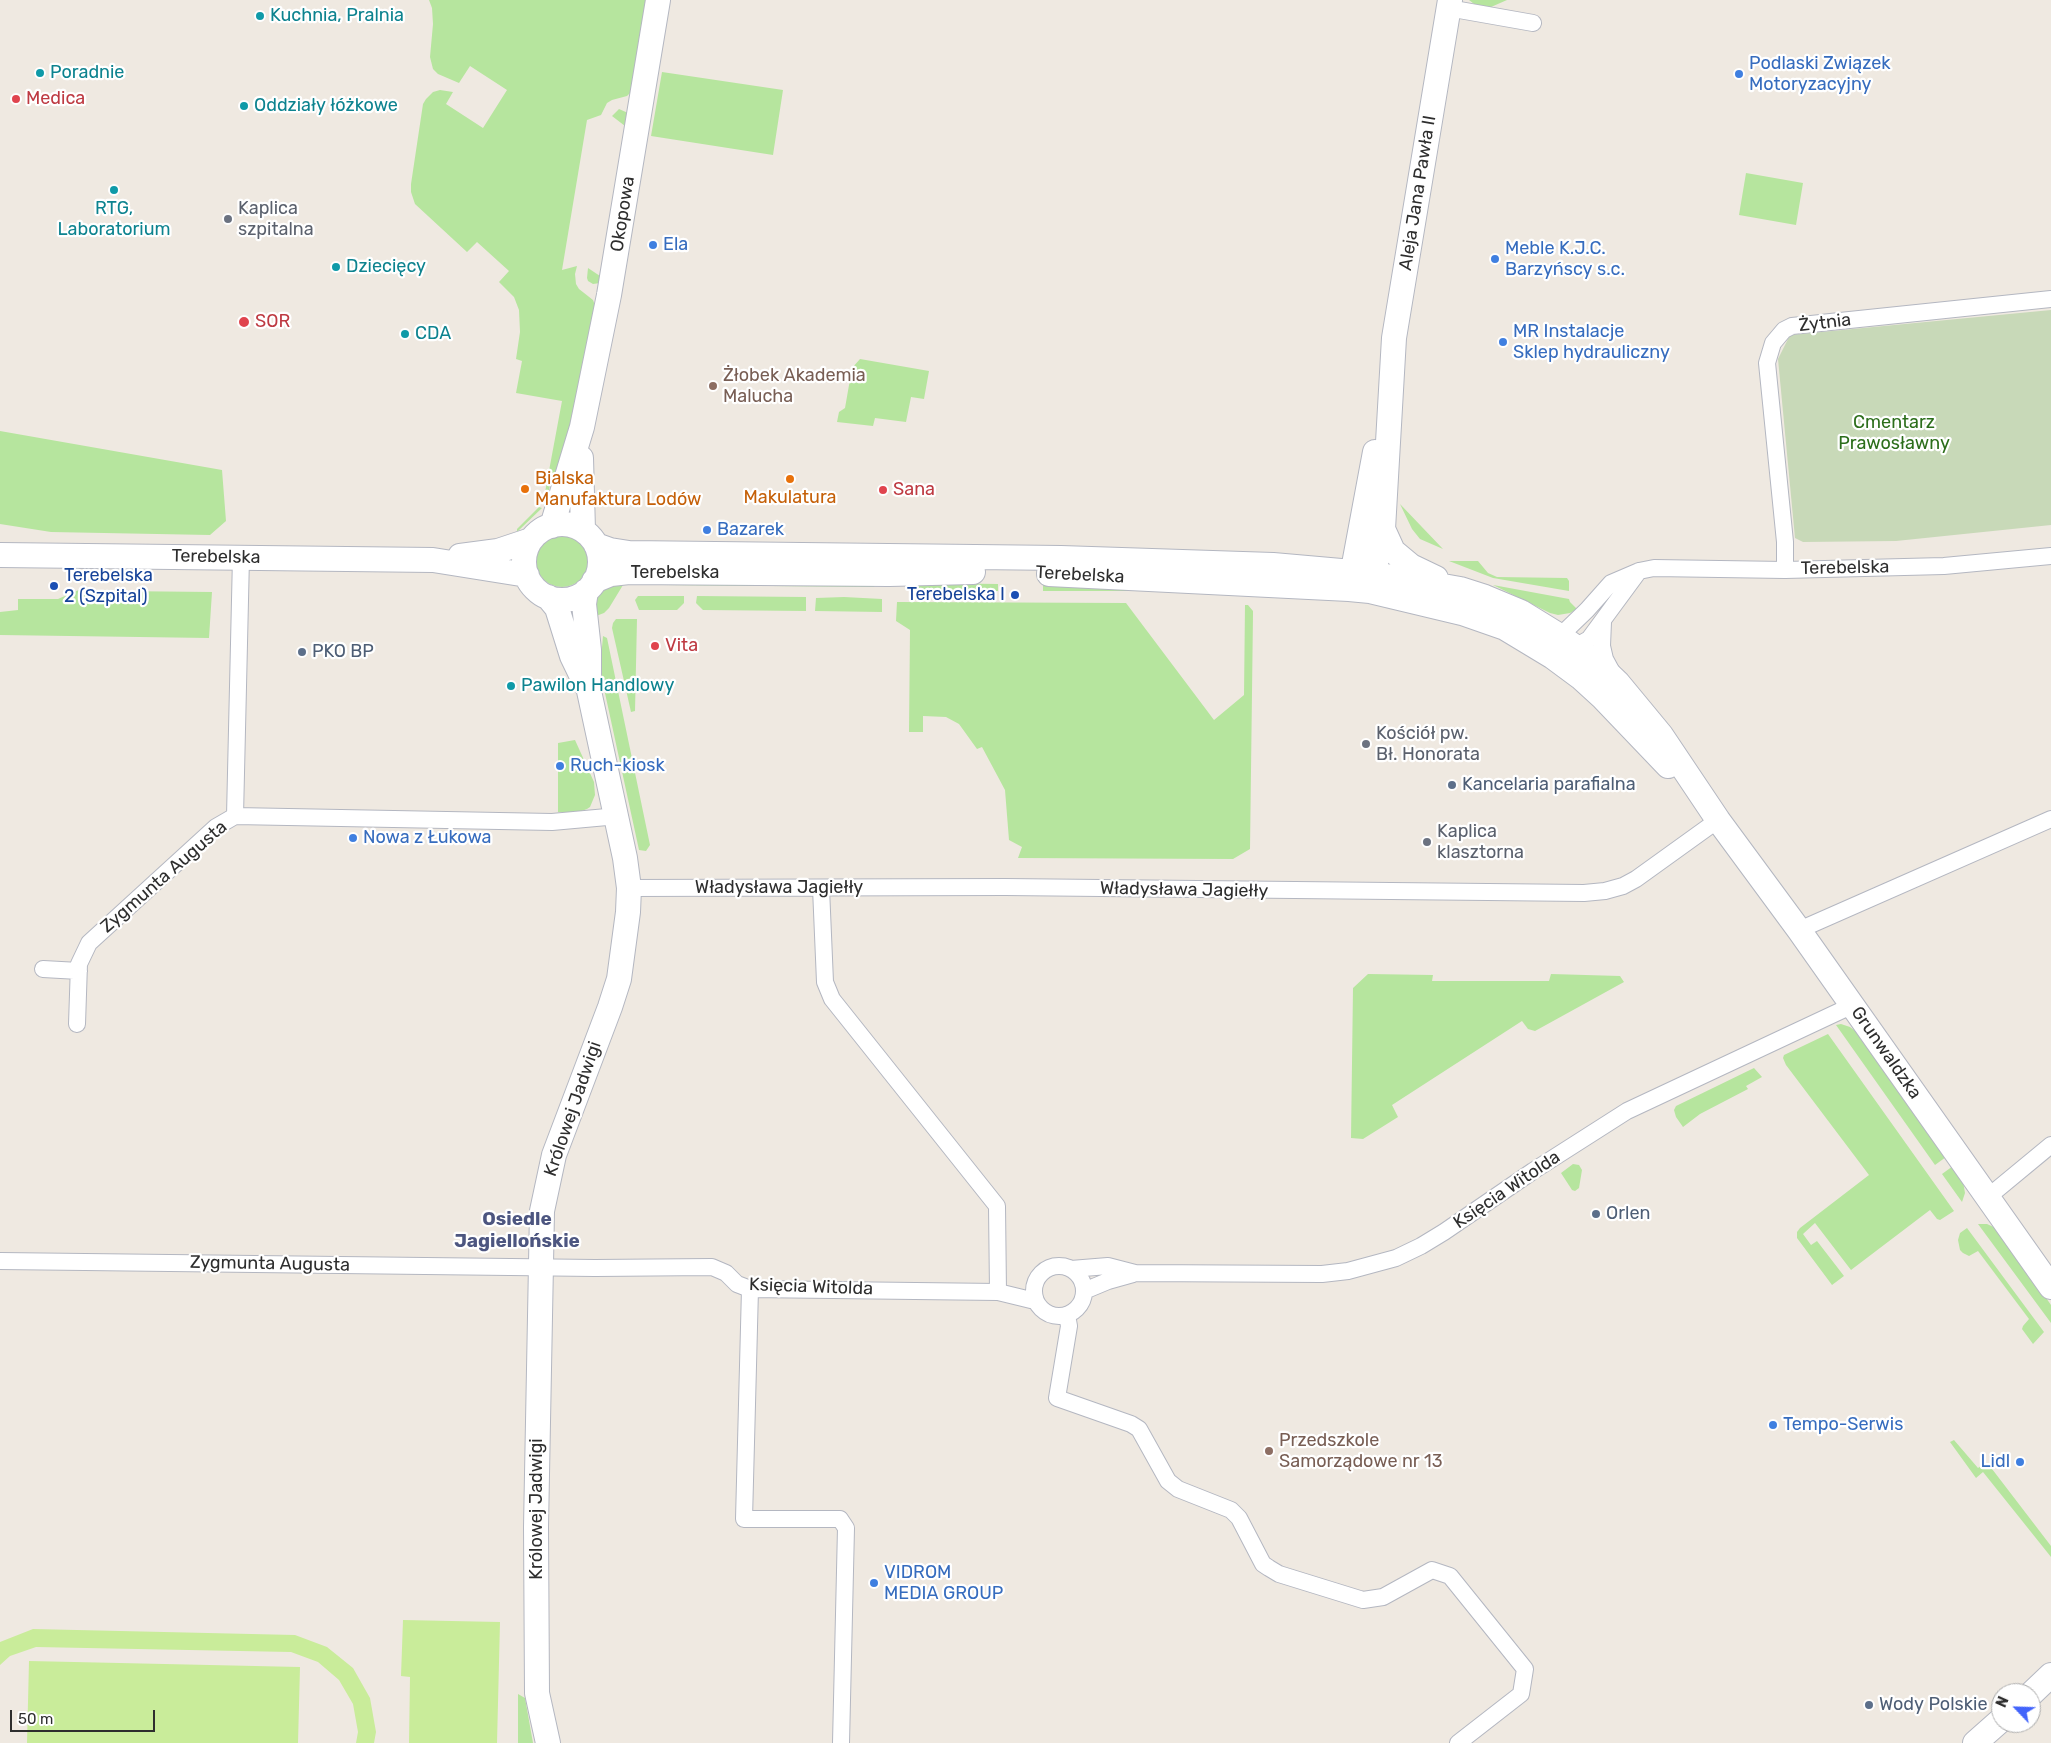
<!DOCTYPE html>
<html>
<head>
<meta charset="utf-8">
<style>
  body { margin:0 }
  #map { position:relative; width:2051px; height:1743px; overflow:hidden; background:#efe9e1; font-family:Rubik,sans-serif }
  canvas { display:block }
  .north { position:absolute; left:1991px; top:1683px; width:50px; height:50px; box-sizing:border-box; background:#fff; border:1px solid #ababab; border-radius:50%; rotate:294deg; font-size:14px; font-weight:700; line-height:20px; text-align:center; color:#2e2e2e }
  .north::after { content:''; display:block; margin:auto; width:18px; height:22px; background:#4264fb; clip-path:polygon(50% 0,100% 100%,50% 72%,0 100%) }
  .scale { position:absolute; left:10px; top:1710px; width:145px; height:22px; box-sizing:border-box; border:2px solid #2e2e2e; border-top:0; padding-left:6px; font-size:15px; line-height:18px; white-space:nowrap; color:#2e2e2e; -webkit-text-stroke:4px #fff; paint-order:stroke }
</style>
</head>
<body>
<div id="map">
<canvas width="2051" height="1743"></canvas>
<div class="north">N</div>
<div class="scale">50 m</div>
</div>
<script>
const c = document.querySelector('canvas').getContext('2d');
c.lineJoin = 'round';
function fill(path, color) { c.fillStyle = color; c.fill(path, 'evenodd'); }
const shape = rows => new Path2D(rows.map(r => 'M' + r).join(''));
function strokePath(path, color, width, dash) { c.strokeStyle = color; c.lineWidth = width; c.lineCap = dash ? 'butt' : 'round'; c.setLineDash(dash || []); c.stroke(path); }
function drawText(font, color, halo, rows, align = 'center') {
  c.font = font + ' Rubik,sans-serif'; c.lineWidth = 4.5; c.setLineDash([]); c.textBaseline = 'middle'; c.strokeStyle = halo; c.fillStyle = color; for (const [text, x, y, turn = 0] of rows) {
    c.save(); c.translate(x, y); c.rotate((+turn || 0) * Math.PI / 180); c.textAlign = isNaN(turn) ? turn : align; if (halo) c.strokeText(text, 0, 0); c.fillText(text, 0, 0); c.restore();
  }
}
fill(shape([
  [429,0,648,0,634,89,627,96,612,100,607,103,601,115,587,120,562,270,577,266,575,274,576,284,579,289,593,300,596,308,558,488,550,486,545,504,541,504,543,503,562,401,516,393,522,361,516,359,520,332,519,310,514,297,499,282,509,271,477,242,467,252,415,204,411,192,411,184,423,104,426,99,433,92,440,90,453,92,446,104,483,128,507,90,470,66,459,83,438,74,433,69,430,57,433,24,432,8],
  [1469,0,1507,0,1491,7,1478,7],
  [662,72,783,90,773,155,651,136],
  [619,109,628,113,600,283,593,284,588,281,587,278,588,268,600,276,625,126,612,116],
  [1746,173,1803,183,1796,225,1739,215],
  [860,359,929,371,924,399,911,397,906,422,875,418,873,426,837,422,839,412,845,408,852,368],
  [0,431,222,470,226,521,210,535,51,532,0,524],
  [1400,504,1443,549,1420,539,1412,529],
  [539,507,542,508,517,532,517,529],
  '536 561a26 26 0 1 1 52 0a26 26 0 1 1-52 0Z',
  [1449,561,1478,561,1488,573,1497,577,1567,578,1569,581,1569,591,1493,578],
  [623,579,623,585,609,608,604,613,596,616,591,603,598,591],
  [655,579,873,585,875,587,665,585],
  [923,583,998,584,998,591,906,590,912,586],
  [1043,585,1089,585,1173,591,1043,591],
  [1493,585,1569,599,1570,602,1577,609,1570,613,1558,615,1550,613],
  [81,589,82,595,115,591,212,592,209,638,0,635,0,612,18,610,18,599,58,599],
  [638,596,684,596,684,603,677,610,639,610,635,600],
  [697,596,806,597,806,611,703,610,696,603],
  [844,597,882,599,882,612,815,611,816,598],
  [897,602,1126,603,1214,720,1244,695,1245,605,1248,605,1253,611,1253,614,1250,849,1233,859,1018,858,1022,847,1009,840,1005,790,982,747,977,749,959,724,946,717,923,716,923,732,909,732,910,630,896,621],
  [616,619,637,619,635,711,631,712,612,628,613,623],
  [603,636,607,638,650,845,646,851,639,850,600,670],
  [575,740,594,782,595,795,590,807,587,809,579,812,558,812,558,743],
  [1368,974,1433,975,1432,981,1549,981,1551,974,1620,976,1624,982,1535,1031,1528,1029,1522,1021,1392,1105,1398,1117,1363,1139,1351,1138,1353,988],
  [1841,1024,1850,1027,1859,1034,1946,1157,1935,1165,1836,1025],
  [1828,1034,1954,1211,1940,1220,1937,1219,1930,1210,1851,1270,1815,1223,1803,1234,1811,1245,1817,1241,1844,1276,1832,1285,1797,1238,1797,1232,1800,1228,1869,1175,1786,1065,1783,1058,1784,1055],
  [1754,1068,1762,1077,1746,1086,1748,1089,1700,1114,1683,1127,1676,1117,1674,1110,1676,1106],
  [1573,1164,1579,1165,1582,1170,1579,1188,1575,1191,1572,1190,1561,1173],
  [1953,1166,1963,1181,1965,1193,1962,1202,1942,1174],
  [1978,1224,1987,1224,1998,1229,2051,1305,2051,1323],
  [1967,1228,2044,1332,2033,1344,2022,1329,2023,1326,2029,1319,1978,1251,1969,1256,1963,1253,1960,1250,1958,1240,1960,1233],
  [1954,1440,1978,1468,1982,1465,1989,1465,2051,1546,2051,1557,1983,1472,1976,1478,1950,1442],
  [518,1694,525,1698,533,1743,518,1743]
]), '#b6e59e');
fill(shape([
  [2051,310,2051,525,1896,541,1803,542,1795,538,1778,359,1790,335]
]), '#c8d9b8');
fill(shape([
  [403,1620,500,1622,497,1743,409,1743,410,1677,401,1676],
  [33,1629,295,1635,327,1647,353,1668,370,1698,376,1732,374,1743,356,1743,358,1732,353,1704,339,1680,318,1662,291,1652,36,1647,10,1656,0,1665,0,1642],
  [29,1661,300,1667,298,1743,27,1743]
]), '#c9ec9a');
const street = shape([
  [1448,8,1533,23],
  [1785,570,1785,542,1767,363,1773,343,1784,330,1792,326,2051,299],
  [1603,622,1602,646,1605,659,1612,672],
  [1558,644,1560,636,1587,610,1611,583,1639,571,1654,568,1785,570,1944,566,2051,556],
  [1568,651,1589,639,1639,571],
  [235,816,552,822,618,816],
  [235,816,241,557],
  [629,888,1005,887,1584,893,1605,891,1623,886,1636,879,1718,820],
  [821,888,825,982,832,999,997,1206,998,1292],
  [1799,930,2051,819],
  [43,969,79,971],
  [77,1024,79,964,89,943,216,827,235,816],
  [1988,1197,2051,1145],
  [0,1261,595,1268,712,1267,726,1273,737,1284,750,1289,998,1292,1035,1301],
  '1034 1291a25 25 0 1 1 50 0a25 25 0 1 1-50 0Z',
  [1071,1269,1108,1266,1135,1273,1322,1274,1348,1271,1396,1258,1421,1246,1444,1232,1533,1171,1627,1111,1853,1005],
  [750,1289,744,1519,840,1519,846,1528,841,1743],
  [1084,1291,1108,1281,1133,1274],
  [1067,1315,1069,1326,1057,1398,1131,1424,1139,1429,1168,1481,1178,1489,1231,1510,1239,1518,1263,1564,1269,1568,1279,1574,1363,1600,1383,1597,1432,1570,1450,1576,1525,1669,1521,1694,1458,1743]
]);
const secondary = shape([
  [581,458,583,530],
  '524 562a38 38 0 1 1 76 0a38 38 0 1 1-76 0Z',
  [552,526,582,427,609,295,658,0],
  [1383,529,1393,551,1411,566,1436,578],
  [596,545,610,550,629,553,1061,558,1273,565,1375,574,1460,589,1485,597,1521,612,1560,636,1594,660,1618,683,1661,735,1718,820,1799,930,2051,1287],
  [0,555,433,560,527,575],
  [460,556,498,551,531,540],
  [1049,574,1349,589,1370,591,1462,613,1505,628,1553,657,1580,677,1603,698,1668,766],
  [594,581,611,574,629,572,889,574,973,572],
  [1350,586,1375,452],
  [1371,587,1383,529,1394,338,1450,0],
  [548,597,557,608,572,656,586,685],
  [2031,1694,2051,1675],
  [548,1743,537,1693,536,1527,542,1211,554,1155,610,1007,619,979,628,912,629,888,625,858,589,691,589,650,584,604,586,591],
  [1975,1743,2001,1720]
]);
strokePath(street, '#b4b7c1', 18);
strokePath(secondary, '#b4b7c1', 26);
strokePath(street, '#fff', 16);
strokePath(secondary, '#fff', 24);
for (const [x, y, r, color] of [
  [260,16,5,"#0f9aa8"],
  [40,73,5,"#0f9aa8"],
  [1739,74,5,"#3f7fe0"],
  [16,99,5,"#e0444e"],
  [244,106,5,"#0f9aa8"],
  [114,190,5,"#0f9aa8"],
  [228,219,5,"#6b7280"],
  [653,245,5,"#3f7fe0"],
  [1495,259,5,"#3f7fe0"],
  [336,267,5,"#0f9aa8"],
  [244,322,6,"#e0444e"],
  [405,334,5,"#0f9aa8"],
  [1503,342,5,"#3f7fe0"],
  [713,386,5,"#8d6e63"],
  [790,479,5,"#e8710a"],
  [525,489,5,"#e8710a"],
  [883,490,5,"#e0444e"],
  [707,530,5,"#3f7fe0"],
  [54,586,5,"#1a4fb4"],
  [1015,595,5,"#1a4fb4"],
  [655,646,5,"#e0444e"],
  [302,652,5,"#5c6f8a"],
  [511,686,5,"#0f9aa8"],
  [1366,744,5,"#6b7280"],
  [560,766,5,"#3f7fe0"],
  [1452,785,5,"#5c6f8a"],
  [353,838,5,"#3f7fe0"],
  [1427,842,5,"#6b7280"],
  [1596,1214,5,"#5c6f8a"],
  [1773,1425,5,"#3f7fe0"],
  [1269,1451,5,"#8d6e63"],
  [2020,1462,5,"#3f7fe0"],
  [874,1583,5,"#3f7fe0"],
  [1869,1705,5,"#5c6f8a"]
]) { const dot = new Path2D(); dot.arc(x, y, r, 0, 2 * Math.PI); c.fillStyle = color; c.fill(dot); strokePath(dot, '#fff', 2); }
drawText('18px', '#0d838f', '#fff', [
  ["Kuchnia, Pralnia",270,16],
  ["Poradnie",50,73],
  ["Oddziały łóżkowe",254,106],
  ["RTG,",114,209,"center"],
  ["Laboratorium",114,230,"center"],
  ["Dziecięcy",346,267],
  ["CDA",415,334],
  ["Pawilon Handlowy",521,686]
], 'left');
drawText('18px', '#366cbe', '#fff', [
  ["Podlaski Związek",1749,64],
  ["Motoryzacyjny",1749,85],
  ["Ela",663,245],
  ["Meble K.J.C.",1505,249],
  ["Barzyńscy s.c.",1505,270],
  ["MR Instalacje",1513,332],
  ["Sklep hydrauliczny",1513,353],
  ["Bazarek",717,530],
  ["Ruch-kiosk",570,766],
  ["Nowa z Łukowa",363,838],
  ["Tempo-Serwis",1783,1425],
  ["Lidl",2010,1462,"right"],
  ["VIDROM",884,1573],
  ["MEDIA GROUP",884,1594]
], 'left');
drawText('18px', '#be3a42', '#fff', [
  ["Medica",26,99],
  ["SOR",255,322],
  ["Sana",893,490],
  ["Vita",665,646]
], 'left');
drawText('18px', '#2e2e2e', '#fff', [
  ["Aleja Jana Pawła II",1418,193,-81],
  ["Okopowa",623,214,-81],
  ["Żytnia",1825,323,-7],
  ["Terebelska",216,557,1],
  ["Terebelska",1845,568,-1],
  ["Terebelska",675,573],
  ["Terebelska",1080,575,3],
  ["Zygmunta Augusta",164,877,-41],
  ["Władysława Jagiełły",779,888],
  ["Władysława Jagiełły",1184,890,1],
  ["Grunwaldzka",1886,1053,55],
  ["Królowej Jadwigi",573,1109,-71],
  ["Księcia Witolda",1507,1190,-34],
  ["Zygmunta Augusta",270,1264,1],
  ["Księcia Witolda",811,1287,2],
  ["Królowej Jadwigi",537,1509,-90]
]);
drawText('18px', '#5b616d', '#fff', [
  ["Kaplica",238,209],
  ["szpitalna",238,230],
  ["Kościół pw.",1376,734],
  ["Bł. Honorata",1376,755],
  ["Kaplica",1437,832],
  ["klasztorna",1437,853]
], 'left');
drawText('18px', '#785e54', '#fff', [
  ["Żłobek Akademia",723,376],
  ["Malucha",723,397],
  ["Przedszkole",1279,1441],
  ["Samorządowe nr 13",1279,1462]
], 'left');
drawText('18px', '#2c6e1b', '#fff', [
  ["Cmentarz",1894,423],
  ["Prawosławny",1894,444]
]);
drawText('18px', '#c56008', '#fff', [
  ["Bialska",535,479],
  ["Manufaktura Lodów",535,500],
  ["Makulatura",790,498,"center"]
], 'left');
drawText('18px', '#164399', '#fff', [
  ["Terebelska",64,576],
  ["2 (Szpital)",64,597],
  ["Terebelska I",1005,595,"right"]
], 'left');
drawText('18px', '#4e5e75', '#fff', [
  ["PKO BP",312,652],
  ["Kancelaria parafialna",1462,785],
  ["Orlen",1606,1214],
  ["Wody Polskie",1879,1705]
], 'left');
drawText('bold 19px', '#4d5680', '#fff', [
  ["Osiedle",517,1220],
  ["Jagiellońskie",517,1242]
]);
</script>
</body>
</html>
